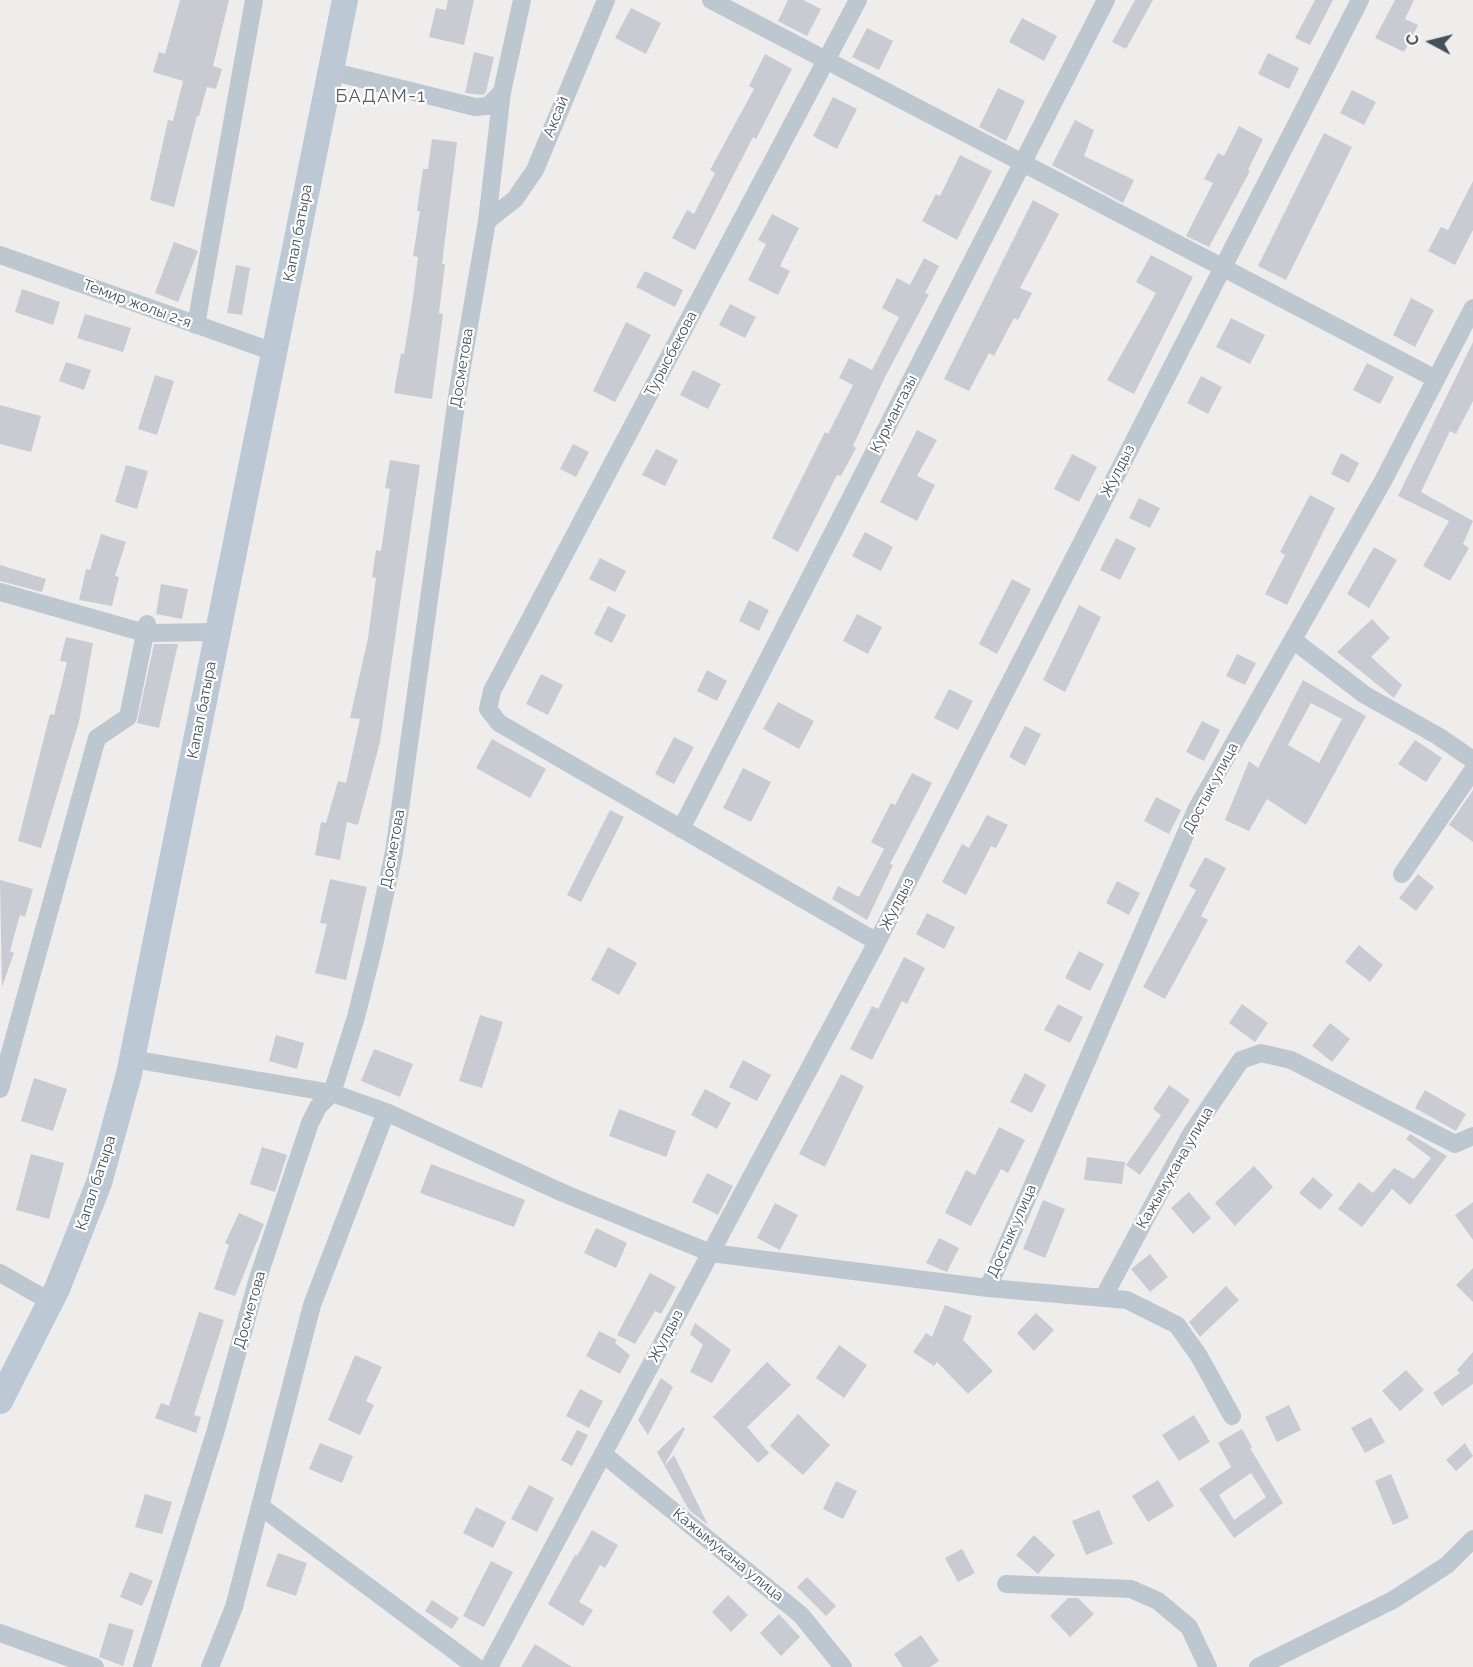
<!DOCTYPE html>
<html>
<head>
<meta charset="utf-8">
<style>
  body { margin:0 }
  #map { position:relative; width:1473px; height:1667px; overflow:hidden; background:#efecec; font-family:Raleway,sans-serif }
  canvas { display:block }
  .north { position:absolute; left:1401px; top:12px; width:60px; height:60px; -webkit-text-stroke:4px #fff; paint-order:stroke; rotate:277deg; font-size:16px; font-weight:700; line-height:24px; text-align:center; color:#44505a }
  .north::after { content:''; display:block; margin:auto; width:21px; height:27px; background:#44505a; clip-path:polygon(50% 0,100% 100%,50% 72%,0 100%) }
</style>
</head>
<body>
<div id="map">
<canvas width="1473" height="1667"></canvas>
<div class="north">С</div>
</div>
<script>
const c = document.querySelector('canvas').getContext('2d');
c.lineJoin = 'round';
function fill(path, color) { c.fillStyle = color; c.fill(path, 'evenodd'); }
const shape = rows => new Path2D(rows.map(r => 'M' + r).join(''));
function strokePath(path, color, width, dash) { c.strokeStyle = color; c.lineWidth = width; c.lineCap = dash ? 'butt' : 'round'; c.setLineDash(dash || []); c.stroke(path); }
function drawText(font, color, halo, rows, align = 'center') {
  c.font = font + ' Raleway,sans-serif'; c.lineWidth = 4.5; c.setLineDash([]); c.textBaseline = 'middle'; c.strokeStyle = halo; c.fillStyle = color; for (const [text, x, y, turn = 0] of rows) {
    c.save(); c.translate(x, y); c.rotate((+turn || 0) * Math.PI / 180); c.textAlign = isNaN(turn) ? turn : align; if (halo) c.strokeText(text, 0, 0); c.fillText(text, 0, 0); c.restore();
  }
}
fill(shape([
  [180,0,229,0,213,66,222,69,216,89,207,87,199,116,197,116,174,207,150,200,168,120,173,121,183,81,153,72,159,52,165,54],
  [448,0,474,0,464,45,429,37,436,8,446,10],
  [788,0,803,0,821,9,807,36,778,21],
  [1135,0,1153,0,1126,49,1112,42],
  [1315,0,1333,0,1310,45,1295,38],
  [1395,0,1414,0,1405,19,1418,25,1404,52,1375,38],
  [631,8,661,23,646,54,615,38],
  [1022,18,1057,36,1044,61,1009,42],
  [867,28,893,41,879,70,852,57],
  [474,52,494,57,486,92,483,95,465,93],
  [1268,53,1299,68,1289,89,1258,74],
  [765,54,792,69,756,139,753,137,695,250,672,238,687,210,694,214,715,173,710,170,754,89,749,86],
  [998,88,1025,101,1006,141,979,127],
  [1352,90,1376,102,1364,125,1340,113],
  [833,97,857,109,837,149,813,136],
  [1075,120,1094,130,1084,156,1134,180,1123,203,1052,165],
  [1239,126,1263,139,1248,170,1250,171,1209,247,1186,236,1213,183,1204,179,1218,153,1224,156],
  [1324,133,1352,147,1286,280,1258,266],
  [432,139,457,142,442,264,445,264,439,313,443,314,432,399,394,393,401,353,404,354,413,298,418,257,413,256,420,211,417,211,423,169,428,169],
  [960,155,992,171,957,240,922,221,936,194,940,196],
  [1473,181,1473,230,1455,265,1428,251,1441,227,1448,230],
  [1033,200,1059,214,1020,288,1032,293,1018,320,1014,318,994,356,989,353,969,391,944,379],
  [772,214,799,228,780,266,790,271,778,295,748,280,766,244,758,240],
  [174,242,198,251,178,302,155,293],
  [1151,255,1193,277,1134,394,1107,380,1156,293,1136,282],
  [924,258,939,266,925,293,929,294,885,377,853,446,856,448,841,476,837,475,798,552,772,538,825,432,828,434,853,385,839,378,849,358,872,370,899,317,882,308,897,278,910,285],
  [236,265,250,268,242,315,227,313],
  [645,271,683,290,675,307,636,287],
  [22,289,60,302,53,325,15,312],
  [1411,298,1434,310,1415,347,1393,335],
  [730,304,756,317,745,338,719,325],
  [85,314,131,328,123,352,77,338],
  [1231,318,1265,335,1250,364,1216,347],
  [626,322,651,335,615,402,593,391],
  [1473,342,1473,401,1456,434,1450,431,1421,492,1473,521,1463,544,1469,548,1450,581,1423,566,1449,521,1398,496],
  [66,362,91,370,84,390,59,381],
  [1367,363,1394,377,1380,404,1353,390],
  [693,370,721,384,708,409,680,395],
  [155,375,174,381,157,435,138,429],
  [1201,376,1222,387,1208,414,1187,403],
  [0,405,41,416,31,452,0,444],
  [917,430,937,440,917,476,935,485,917,521,880,502],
  [573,444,589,452,576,477,560,469],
  [656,449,678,460,665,486,642,475],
  [1341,453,1359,463,1349,483,1331,474],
  [1072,454,1097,467,1079,502,1054,489],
  [390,460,420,465,380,742,358,825,347,822,340,860,315,855,321,822,326,823,338,781,346,783,360,719,350,718,368,638,376,578,372,577,376,550,381,551,390,489,385,488],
  [126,465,148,471,137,509,115,502],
  [1310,495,1335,508,1287,605,1265,594,1285,555,1280,552],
  [1139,498,1160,508,1150,528,1129,518],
  [865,532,893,547,881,571,852,556],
  [101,534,126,542,115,576,119,577,112,606,79,600,86,569,90,570],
  [1116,538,1136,548,1120,580,1100,570],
  [1374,547,1397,560,1369,608,1347,594],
  [600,558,626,571,615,592,589,579],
  [0,565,46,579,42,592,0,581],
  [1012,579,1031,589,997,654,979,644],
  [161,584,188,589,182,619,156,614],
  [749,600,769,610,759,631,739,621],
  [1079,605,1101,617,1065,692,1043,680],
  [608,606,626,615,612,643,594,634],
  [857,614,882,627,868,654,843,641],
  [1372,619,1390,638,1371,657,1402,685,1394,698,1337,652],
  [66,637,93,643,79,722,41,848,18,841,50,714,54,715,67,662,60,661],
  [154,644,178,644,159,728,137,723],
  [1237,654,1256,663,1245,685,1226,676],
  [707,670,727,681,717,701,697,691],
  [541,674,563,685,548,715,526,704],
  [1303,680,1366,716,1306,825,1267,799,1249,831,1225,820,1249,761,1258,768],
  [1311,703,1342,719,1319,763,1288,745],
  [949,689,973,701,958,730,934,718],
  [778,702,814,721,799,749,763,729],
  [1202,721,1220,730,1204,761,1186,752],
  [1025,726,1041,734,1025,766,1009,757],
  [674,737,694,747,674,784,655,774],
  [492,739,546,769,530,798,476,768],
  [1415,740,1442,758,1426,782,1398,764],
  [743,768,771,782,751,822,723,808],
  [912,773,932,783,890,864,893,865,867,920,832,899,838,886,859,897,884,849,871,842,891,803,895,805],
  [1473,790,1473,842,1449,825],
  [1156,797,1181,810,1169,834,1144,821],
  [610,810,624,817,581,902,567,895],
  [987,815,1008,825,996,848,991,846,966,895,942,882,962,844,969,848],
  [1205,857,1226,868,1201,916,1208,920,1165,999,1143,987,1196,890,1189,886],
  [1418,874,1434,887,1416,911,1399,898],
  [330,879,367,887,346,980,315,973,327,924,320,923],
  [0,880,33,889,25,917,20,915,10,951,14,953,2,987],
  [1117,881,1140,893,1129,915,1106,903],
  [927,913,955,927,944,949,916,934],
  [1359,945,1383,965,1370,982,1345,962],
  [608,947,637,963,619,995,591,980],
  [1079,951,1104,964,1090,991,1065,978],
  [904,957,925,968,907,1004,902,1001,872,1060,850,1049,872,1006,878,1009],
  [1058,1004,1083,1017,1070,1043,1044,1030],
  [1242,1004,1268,1023,1255,1042,1229,1023],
  [480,1015,503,1022,482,1088,459,1081],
  [1330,1023,1350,1039,1332,1062,1312,1046],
  [276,1035,304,1043,297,1069,269,1061],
  [374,1049,413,1064,400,1097,361,1081],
  [743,1060,771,1075,757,1101,729,1087],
  [1025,1073,1046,1085,1032,1113,1010,1102],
  [841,1074,864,1086,825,1167,799,1154],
  [34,1078,67,1089,53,1131,21,1121],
  [1169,1085,1190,1100,1140,1175,1126,1165,1161,1115,1153,1109],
  [705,1089,731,1103,717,1129,691,1115],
  [1425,1090,1466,1114,1456,1131,1415,1108],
  [619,1109,676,1131,666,1157,609,1136],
  [999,1127,1025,1140,1008,1173,1001,1169,971,1226,945,1213,966,1170,975,1175],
  [1410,1134,1447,1156,1410,1205,1392,1189,1362,1227,1338,1209,1359,1182,1373,1193,1394,1168,1414,1179,1431,1158,1406,1139],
  [262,1147,287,1155,275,1192,250,1184],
  [31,1154,64,1163,49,1219,16,1210],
  [1087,1157,1125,1162,1122,1184,1084,1180],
  [431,1164,525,1200,514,1227,420,1193],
  [1254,1166,1273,1187,1235,1226,1215,1203],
  [707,1173,733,1186,718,1215,692,1202],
  [1313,1177,1333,1195,1320,1210,1299,1193],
  [1189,1192,1211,1218,1193,1234,1171,1208],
  [1043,1200,1065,1209,1045,1258,1023,1249],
  [1473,1202,1473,1240,1455,1215],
  [775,1203,798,1215,780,1250,757,1238],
  [239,1213,264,1224,235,1296,214,1289,229,1245,225,1243],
  [596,1228,627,1243,616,1268,584,1253],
  [939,1238,959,1248,947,1272,926,1263],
  [1150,1254,1168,1277,1150,1292,1131,1269],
  [1473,1268,1473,1302,1456,1285],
  [650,1273,676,1287,661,1314,655,1311,635,1344,617,1335],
  [1226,1286,1239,1300,1200,1337,1189,1322],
  [945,1305,972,1316,963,1340,993,1371,968,1394,937,1362,934,1366,913,1352,926,1333,932,1337],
  [199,1312,224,1320,194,1415,201,1417,196,1433,155,1418,161,1403,169,1406],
  [1036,1313,1054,1330,1034,1351,1017,1333],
  [695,1323,731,1350,712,1383,690,1372,703,1345,690,1334],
  [599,1331,617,1340,615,1343,630,1355,620,1374,586,1356],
  [839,1345,867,1365,844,1398,816,1378],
  [1473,1352,1473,1384,1442,1406,1433,1393,1460,1373,1457,1370],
  [355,1355,382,1367,366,1401,374,1405,360,1435,328,1420],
  [767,1362,791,1385,747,1427,769,1453,758,1463,713,1417],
  [1406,1370,1424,1390,1400,1411,1382,1391],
  [661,1378,673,1387,648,1435,638,1420],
  [580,1389,603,1401,589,1428,566,1416],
  [1289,1405,1301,1430,1277,1442,1265,1417],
  [798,1414,830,1445,803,1475,770,1446],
  [1194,1415,1210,1442,1179,1461,1162,1435],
  [1371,1417,1385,1442,1365,1453,1351,1428],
  [683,1427,685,1429,664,1466,674,1455,708,1525,689,1510,657,1452],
  [1242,1429,1252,1447,1250,1448,1283,1503,1234,1538,1199,1489,1231,1467,1218,1443],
  [1251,1473,1266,1497,1234,1520,1219,1495],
  [577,1430,588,1435,572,1466,561,1460],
  [320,1443,353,1456,342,1483,309,1469],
  [1465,1443,1473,1456,1456,1471,1446,1460],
  [1391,1474,1409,1518,1393,1525,1375,1481],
  [1158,1480,1174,1506,1148,1522,1132,1496],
  [836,1481,857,1491,843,1519,823,1509],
  [529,1485,554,1498,537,1532,511,1519],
  [145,1494,172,1502,162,1534,135,1527],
  [476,1507,506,1522,493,1548,463,1533],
  [1099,1510,1113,1544,1086,1555,1072,1521],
  [592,1530,618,1545,605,1568,600,1565,579,1602,593,1610,583,1626,548,1604,575,1555,577,1556],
  [1034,1535,1055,1555,1038,1574,1016,1555],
  [962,1549,975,1573,958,1582,945,1558],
  [278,1553,307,1563,296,1596,266,1586],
  [491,1561,513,1572,484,1627,463,1616],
  [130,1572,153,1581,142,1606,120,1597],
  [807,1577,836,1606,826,1616,797,1587],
  [728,1595,748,1615,731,1632,712,1612],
  [1068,1598,1078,1598,1094,1614,1070,1637,1050,1616],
  [432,1600,459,1618,452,1629,425,1611],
  [779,1614,800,1637,781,1656,760,1633],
  [109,1623,134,1630,123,1666,99,1657],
  [921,1635,939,1661,930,1667,903,1667,894,1654],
  [535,1644,572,1667,521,1667]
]), '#c9cbd2');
strokePath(shape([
  [711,0,1436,379],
  [858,0,492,691,488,709,499,723,877,942],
  [330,71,475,107,488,106,502,92],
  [487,221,515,199,535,170,606,0],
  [0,255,274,352],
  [196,325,254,0],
  [0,592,145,633,217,632],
  [1293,640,1365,695,1438,736,1473,760],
  [681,829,1106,0],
  [1402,874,1473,770],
  [132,1059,332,1093,386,1112,563,1193,711,1253,988,1288,1127,1300,1177,1325,1199,1356,1232,1416],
  [0,1089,97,738,128,717,147,624],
  [0,1273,51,1302],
  [988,1288,1196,810,1383,481,1473,308],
  [1103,1298,1191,1134,1241,1060,1261,1053,1291,1060,1455,1144,1473,1136],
  [603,1454,801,1615,843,1667],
  [260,1506,476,1667],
  [1006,1584,1131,1589,1158,1601,1189,1627,1208,1667],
  [0,1633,95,1667],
  [142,1667,215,1433,258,1278,310,1123,318,1107,332,1093,356,1017,374,945,394,852,458,390,487,221,502,92,522,0],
  [210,1667,234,1607,312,1305,386,1112],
  [489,1667,877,942,1360,0],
  [1258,1667,1393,1600,1447,1565,1473,1539]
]), '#bcc7d0', 18);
strokePath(shape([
  [0,1401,57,1289,99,1183,129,1074,345,0]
]), '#bcc9d4', 26);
drawText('15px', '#44505a', '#fff', [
  ["Аксай",556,117,-68],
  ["Капал батыра",298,233,-79],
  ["Темир жолы 2-я",137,304,20],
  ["Турысбекова",671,354,-62],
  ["Досметова",462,368,-81],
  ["Курмангазы",894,414,-63],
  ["Жулдыз",1118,471,-63],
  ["Капал батыра",202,710,-79],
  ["Достык улица",1211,788,-62],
  ["Досметова",393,849,-80],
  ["Жулдыз",897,904,-63],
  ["Кажымукана улица",1175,1168,-60],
  ["Капал батыра",96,1183,-72],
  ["Достык улица",1012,1231,-66],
  ["Досметова",250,1310,-74],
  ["Жулдыз",666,1336,-62],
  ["Кажымукана улица",728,1555,39]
]);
c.letterSpacing = '1.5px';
drawText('18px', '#595d62', '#fff', [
  ["БАДАМ-1",381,97]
]);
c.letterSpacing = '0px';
</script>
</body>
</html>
